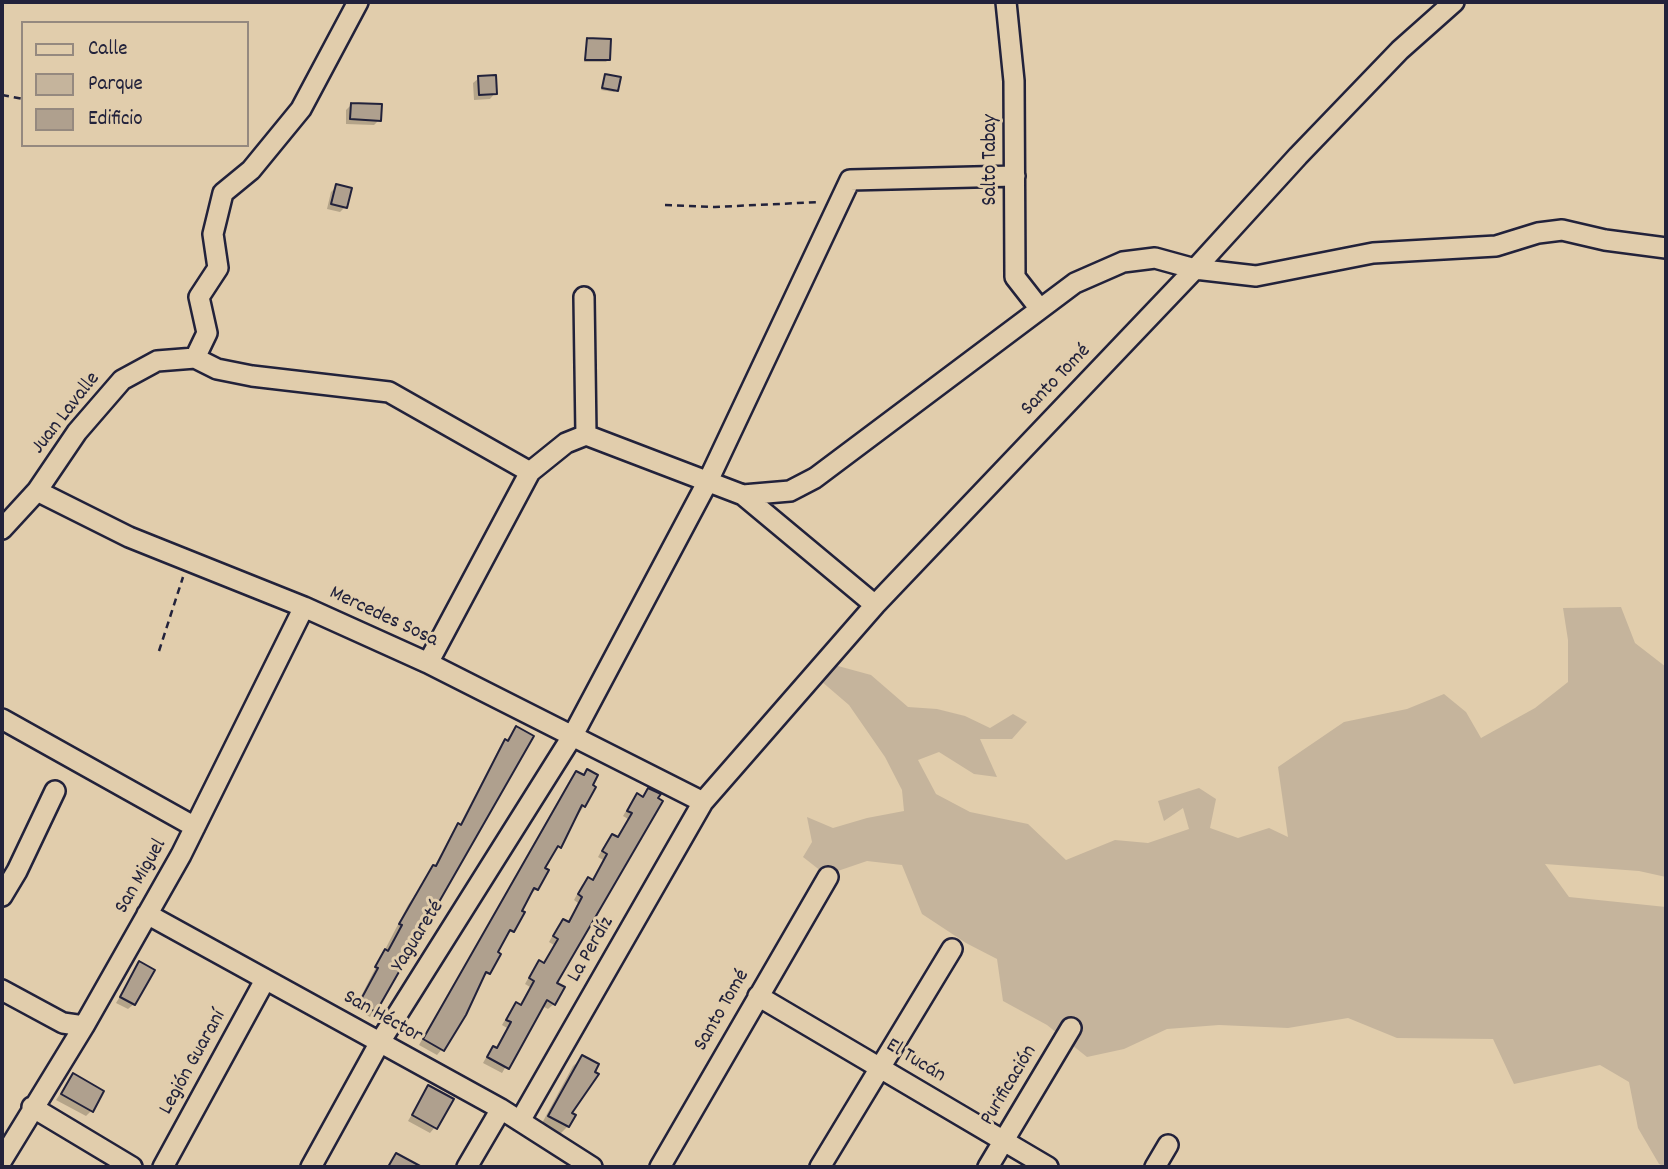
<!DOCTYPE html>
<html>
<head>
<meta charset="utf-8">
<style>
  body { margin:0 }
  #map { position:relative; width:1668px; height:1169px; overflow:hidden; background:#e1cdac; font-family:Dekko,sans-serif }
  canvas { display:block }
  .frame { position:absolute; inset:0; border:4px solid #22223b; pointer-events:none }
  .legend { position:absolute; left:21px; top:21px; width:228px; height:126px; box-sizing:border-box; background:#e1cdac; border:2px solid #95897f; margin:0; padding:9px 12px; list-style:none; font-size:21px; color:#22223b }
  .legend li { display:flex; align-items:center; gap:14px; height:35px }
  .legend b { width:35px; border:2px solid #95897f }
</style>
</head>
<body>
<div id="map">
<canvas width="1668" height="1169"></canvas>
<div class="frame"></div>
<ul class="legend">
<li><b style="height:9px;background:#e1cdac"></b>Calle</li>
<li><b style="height:19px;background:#c5b49c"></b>Parque</li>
<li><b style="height:19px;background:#afa08e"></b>Edificio</li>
</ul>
</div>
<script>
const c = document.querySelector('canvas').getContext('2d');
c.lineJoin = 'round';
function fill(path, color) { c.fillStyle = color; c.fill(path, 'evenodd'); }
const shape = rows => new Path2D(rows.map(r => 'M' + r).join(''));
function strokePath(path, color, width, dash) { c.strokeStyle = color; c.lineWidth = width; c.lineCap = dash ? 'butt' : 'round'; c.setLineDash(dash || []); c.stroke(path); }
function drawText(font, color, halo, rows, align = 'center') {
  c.font = font + ' Dekko,sans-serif'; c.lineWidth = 6; c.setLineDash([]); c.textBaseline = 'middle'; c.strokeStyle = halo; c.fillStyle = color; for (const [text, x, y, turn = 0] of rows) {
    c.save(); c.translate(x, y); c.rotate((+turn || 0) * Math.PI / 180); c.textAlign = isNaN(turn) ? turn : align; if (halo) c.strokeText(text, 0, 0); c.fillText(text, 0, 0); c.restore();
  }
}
fill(shape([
  [1621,607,1635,643,1666,667,1666,877,1639,871,1545,864,1569,897,1666,907,1666,1167,1659,1164,1638,1128,1629,1082,1600,1065,1514,1084,1493,1039,1397,1038,1348,1018,1288,1028,1219,1025,1167,1029,1124,1049,1087,1057,1047,1025,1003,1001,997,959,966,943,922,914,902,865,867,861,826,875,803,857,812,842,807,817,833,828,867,818,904,811,902,790,885,757,849,705,821,681,827,663,871,675,908,707,937,709,965,716,990,728,1013,714,1027,722,1012,739,980,739,997,777,974,774,939,752,918,760,936,794,970,812,1028,824,1066,860,1115,840,1148,843,1189,829,1183,808,1164,821,1158,801,1199,788,1216,799,1210,828,1238,838,1269,828,1288,837,1278,767,1344,722,1407,709,1444,694,1466,712,1481,738,1535,708,1568,682,1568,640,1563,608]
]), '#c5b49c');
fill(shape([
  [588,40,608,60,606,62,584,62],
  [606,75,617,90,614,92,601,90],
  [479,78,495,93,490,99,474,100,473,83],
  [352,104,379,120,374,125,346,124,346,110],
  [337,186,345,207,340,212,327,209,331,192],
  [517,728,375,1011,370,1017,355,1008,408,905,434,867,453,831,459,826,500,747],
  [587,771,590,786,584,806,543,869,537,889,530,894,512,931,505,935,489,973,481,977,442,1049,437,1055,419,1045,571,778,576,773,582,776],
  [648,790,656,799,555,983,554,1004,548,1009,542,1006,502,1073,483,1063,488,1054,495,1049,507,1028,502,1025,511,1010,516,1004,519,1006,530,987,525,984,534,968,539,963,543,965,554,945,549,942,558,926,563,921,567,923,578,903,574,900,582,885,588,879,591,881,603,860,598,857,607,841,612,836,617,839,628,819,623,816,632,801,637,795,641,798],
  [140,964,134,1004,128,1009,116,1003],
  [582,1058,568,1126,559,1135,541,1125,573,1066],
  [73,1075,91,1111,86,1116,56,1100],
  [428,1087,435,1127,430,1133,408,1121]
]), '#0003');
const building = shape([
  [587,38,611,39,610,60,585,60,587,38],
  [605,74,621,77,618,91,602,88,605,74],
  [496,75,497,94,479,95,478,76,496,75],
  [351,103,382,104,381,121,350,119,351,103],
  [336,184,352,188,347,208,331,204,336,184],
  [516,726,534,736,376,1012,359,1003,378,968,375,967,385,949,388,951,402,925,399,924,433,865,436,866,458,823,461,825,505,739,508,741,516,726],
  [587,769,598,775,593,785,596,787,585,807,582,805,561,848,558,846,545,868,549,870,538,890,534,888,522,911,525,912,514,932,510,930,498,952,501,954,490,974,486,972,466,1015,444,1051,423,1039,576,771,584,775,587,769],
  [648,788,661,794,658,798,663,801,557,983,565,987,555,1005,547,1000,509,1069,487,1057,493,1046,497,1048,511,1022,506,1020,516,1002,521,1005,534,981,529,978,539,960,544,963,558,939,553,936,563,919,569,922,582,897,578,894,588,877,593,880,607,854,602,851,612,834,618,837,632,813,627,811,637,793,643,797,648,788],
  [139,961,155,970,135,1005,120,997,139,961],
  [582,1055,599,1064,595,1072,599,1074,572,1113,576,1115,569,1127,548,1116,582,1055],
  [73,1073,104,1091,93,1112,61,1094,73,1073],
  [428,1085,454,1099,437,1129,412,1115,428,1085],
  [396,1153,422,1167,388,1167,396,1153]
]);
fill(building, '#afa08e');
strokePath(building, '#22223b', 2);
const street = shape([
  [1006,2,1014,81,1015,277,1040,309],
  [584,297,586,435],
  [195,358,217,369,252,376,389,392,530,472],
  [37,491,129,537,304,607,428,663,703,802],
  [743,495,875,605],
  [2,529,37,491,77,432,122,380,157,361,195,358,207,333,199,297,218,268,213,234,223,193,251,170,301,109,358,2],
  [428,663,530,472,566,443,586,435,743,495,790,491,815,478,1075,283,1123,262,1155,258,1195,269,1256,276,1373,253,1496,246,1538,233,1562,230,1605,240,1666,248],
  [2,719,195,827],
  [2,896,17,871,55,791],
  [147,914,501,1109,592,1167],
  [2,990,63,1023,84,1026],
  [758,996,1048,1167],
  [32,1107,132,1167],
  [520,1121,703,802,875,605,1195,269,1298,156,1400,50,1454,2],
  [2,1160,84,1026,181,855,304,607],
  [163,1167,265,980],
  [311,1167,380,1042,573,735,708,481,850,180,1015,176],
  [467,1167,501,1109],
  [660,1167,828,877],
  [820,1167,952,949],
  [988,1167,1071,1028],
  [1155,1167,1168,1145]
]);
strokePath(street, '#22223b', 24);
strokePath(shape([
  [2,95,23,99],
  [665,205,715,207,819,202],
  [159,651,183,577]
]), '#22223b', 2.5, [7, 5]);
strokePath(street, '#e1cdac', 19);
drawText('21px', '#22223b', '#e1cdac', [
  ["Salto Tabay",992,160,-90],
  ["Santo Tomé",1057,381,-46],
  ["Juan Lavalle",67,414,-52],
  ["Mercedes Sosa",383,618,25],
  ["San Miguel",142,877,-60],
  ["Yaguareté",419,937,-58],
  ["La Perdíz",592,950,-60],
  ["Santo Tomé",723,1011,-60],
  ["San Héctor",382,1018,29],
  ["El Tucán",915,1062,31],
  ["Legión Guaraní",194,1063,-61],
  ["Purificación",1010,1086,-59]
]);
</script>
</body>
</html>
